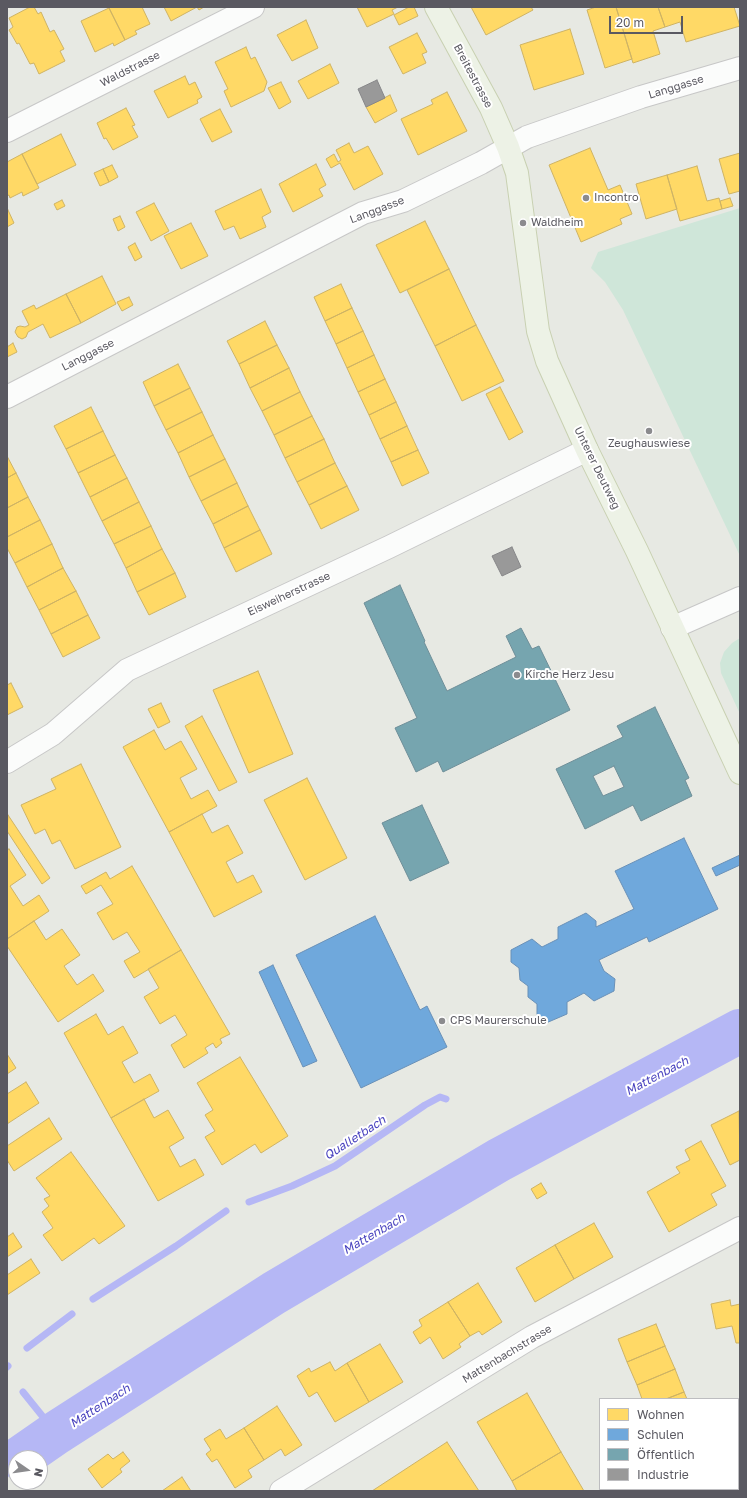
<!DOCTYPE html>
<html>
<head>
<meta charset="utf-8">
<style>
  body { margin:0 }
  #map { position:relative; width:747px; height:1498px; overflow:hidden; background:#e7e9e3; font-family:"Golos Text",sans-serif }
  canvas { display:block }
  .frame { position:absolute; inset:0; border:8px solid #5a5961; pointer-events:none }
  .legend { position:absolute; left:599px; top:1398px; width:140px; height:92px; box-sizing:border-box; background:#fff; border:1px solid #bdbdc0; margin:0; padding:5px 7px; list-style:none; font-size:12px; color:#5a5961 }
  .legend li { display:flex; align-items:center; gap:8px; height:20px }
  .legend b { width:20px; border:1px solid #bdbdc0 }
  .north { position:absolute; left:8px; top:1450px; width:40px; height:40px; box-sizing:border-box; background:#fff; border:1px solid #bdbdc0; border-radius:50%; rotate:103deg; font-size:11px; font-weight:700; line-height:16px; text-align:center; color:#5a5961 }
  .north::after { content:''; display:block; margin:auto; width:14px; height:18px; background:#8b8b8e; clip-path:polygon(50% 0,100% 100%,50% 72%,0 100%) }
  .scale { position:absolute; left:609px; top:16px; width:74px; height:18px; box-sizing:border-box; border:2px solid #5a5961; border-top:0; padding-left:5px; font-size:12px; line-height:14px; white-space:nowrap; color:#5a5961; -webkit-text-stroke:3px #fff; paint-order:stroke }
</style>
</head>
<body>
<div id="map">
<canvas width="747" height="1498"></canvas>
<div class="frame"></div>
<ul class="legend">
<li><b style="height:11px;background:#ffd966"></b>Wohnen</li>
<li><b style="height:11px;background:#6fa8dc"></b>Schulen</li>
<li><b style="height:11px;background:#76a5af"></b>Öffentlich</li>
<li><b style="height:11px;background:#999"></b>Industrie</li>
</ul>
<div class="north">N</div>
<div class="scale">20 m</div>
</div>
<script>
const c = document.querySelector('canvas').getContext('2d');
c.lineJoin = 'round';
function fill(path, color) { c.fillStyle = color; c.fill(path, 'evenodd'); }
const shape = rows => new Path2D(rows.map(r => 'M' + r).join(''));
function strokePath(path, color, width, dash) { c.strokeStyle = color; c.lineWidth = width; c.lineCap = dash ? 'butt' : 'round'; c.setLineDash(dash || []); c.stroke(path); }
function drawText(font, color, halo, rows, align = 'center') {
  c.font = font + ' "Golos Text",sans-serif'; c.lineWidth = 4; c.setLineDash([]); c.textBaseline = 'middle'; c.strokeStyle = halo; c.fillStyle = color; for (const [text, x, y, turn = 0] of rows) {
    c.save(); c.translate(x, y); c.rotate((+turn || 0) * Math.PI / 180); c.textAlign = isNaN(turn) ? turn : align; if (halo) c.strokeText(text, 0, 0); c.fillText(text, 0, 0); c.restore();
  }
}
fill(shape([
  [740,208,740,556,623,310,605,282,591,268,598,252],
  [740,638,740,714,721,673,720,663,724,652,732,643]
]), '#cfe6d9');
const homes = shape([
  [30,7,34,7,38,14,41,12,50,32,54,30,64,49,60,51,65,61,39,74,34,63,30,64,19,43,17,44,9,30,13,27,9,18,30,7],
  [110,7,142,7,150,24,135,31,137,34,125,40,109,8,110,7],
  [164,7,204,7,199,10,197,7,171,21,164,7],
  [357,7,398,7,392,10,394,14,367,27,357,7],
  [409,7,414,7,418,16,399,25,394,15,409,7],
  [471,7,531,7,533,10,486,35,471,7],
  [596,7,616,7,632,59,605,68,587,10,596,7],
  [616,7,658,7,665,27,653,31,660,54,633,63,616,7],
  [658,7,734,7,740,26,686,42,680,22,665,27,658,7],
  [109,8,125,40,114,46,113,43,95,52,81,21,109,8],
  [306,20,318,48,292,61,277,35,306,20],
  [570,29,584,74,534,90,520,45,570,29],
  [417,33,427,52,422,54,426,63,403,74,389,47,417,33],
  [246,47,251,59,255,57,267,82,264,91,231,107,224,91,228,89,215,62,246,47],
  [330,64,339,83,308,99,298,81,330,64],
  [185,76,189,85,195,82,202,97,197,100,198,103,168,118,154,91,185,76],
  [281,82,291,102,279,109,268,88,281,82],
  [447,92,467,131,418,155,401,119,433,104,431,100,447,92],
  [390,95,397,111,375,123,366,107,390,95],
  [126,108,135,125,132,126,138,137,113,150,106,138,104,139,97,123,126,108],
  [220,109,232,132,212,142,200,119,220,109],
  [61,134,76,165,37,184,22,154,61,134],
  [349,143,354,153,368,146,383,174,354,190,340,163,331,168,326,159,334,154,338,162,341,160,336,150,349,143],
  [590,148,608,190,620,185,632,214,620,219,622,224,581,242,549,165,590,148],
  [740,153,740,191,729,194,719,159,740,153],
  [22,154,39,188,23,196,22,192,10,198,9,195,7,196,7,162,22,154],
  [316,164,326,185,319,189,323,196,293,212,279,184,316,164],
  [112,165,118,177,109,182,103,169,112,165],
  [697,166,707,201,719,198,722,209,680,221,667,175,697,166],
  [103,169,109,182,100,186,94,173,103,169],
  [667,175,677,209,646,219,636,184,667,175],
  [261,189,271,212,262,217,266,227,240,239,234,226,224,230,215,211,261,189],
  [730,198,733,206,722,209,720,201,730,198],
  [62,200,65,206,57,210,54,204,62,200],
  [154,203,169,231,151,241,136,212,154,203],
  [8,210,14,223,7,227,7,211,8,210],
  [120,216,125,227,118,231,113,219,120,216],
  [425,221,449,269,400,293,376,245,425,221],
  [191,223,208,256,181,269,164,236,191,223],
  [135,243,142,257,135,261,128,247,135,243],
  [449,269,476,325,435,346,407,290,449,269],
  [102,276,116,304,81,323,66,294,102,276],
  [341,284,352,308,325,321,314,297,341,284],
  [66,294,81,323,50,338,43,324,28,332,26,337,22,339,18,337,15,332,17,327,20,326,25,327,29,325,22,311,34,305,36,309,66,294],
  [129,297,133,305,122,311,117,302,129,297],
  [352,308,363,331,336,344,325,321,352,308],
  [265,321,277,345,239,364,227,341,265,321],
  [476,325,504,381,462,401,435,346,476,325],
  [363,331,374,355,347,368,336,344,363,331],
  [13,343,17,352,7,357,7,347,13,343],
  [277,345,289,368,250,388,239,364,277,345],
  [374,355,385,379,358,392,347,368,374,355],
  [178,364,190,388,154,406,143,382,178,364],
  [289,368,300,392,262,411,250,388,289,368],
  [385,379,396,402,369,415,358,392,385,379],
  [500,387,523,432,509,440,486,394,500,387],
  [190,388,202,412,166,430,154,406,190,388],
  [300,392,312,416,274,435,262,411,300,392],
  [396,402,407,426,380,439,369,415,396,402],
  [91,407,103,431,66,449,54,426,91,407],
  [202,412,213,435,178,453,166,430,202,412],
  [312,416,324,439,285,458,274,435,312,416],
  [407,426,418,450,391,462,380,439,407,426],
  [103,431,115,455,78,473,66,449,103,431],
  [213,435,225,459,189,477,178,453,213,435],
  [324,439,335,463,297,482,285,458,324,439],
  [418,450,429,473,402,486,391,462,418,450],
  [115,455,127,478,90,497,78,473,115,455],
  [7,456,16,473,7,478,7,456],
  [225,459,237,483,201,501,189,477,225,459],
  [335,463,347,486,309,505,297,482,335,463],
  [16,473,28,497,7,508,7,478,16,473],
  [127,478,139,502,102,521,90,497,127,478],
  [237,483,248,506,213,524,201,501,237,483],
  [347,486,359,510,321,529,309,505,347,486],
  [28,497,40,520,7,537,7,508,28,497],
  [139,502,151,526,114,544,102,521,139,502],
  [248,506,260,530,224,548,213,524,248,506],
  [40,520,52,544,15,563,7,548,7,537,40,520],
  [151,526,162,549,126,568,114,544,151,526],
  [260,530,272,554,236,572,224,548,260,530],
  [52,544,63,568,27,587,15,563,52,544],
  [162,549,175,573,137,592,126,568,162,549],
  [63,568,76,591,39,610,27,587,63,568],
  [175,573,186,597,149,615,137,592,175,573],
  [76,591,88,615,51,634,39,610,76,591],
  [88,615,100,638,63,657,51,634,88,615],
  [258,671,293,754,249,773,213,690,258,671],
  [11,683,23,707,7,715,7,685,11,683],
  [161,703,170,722,158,728,148,709,161,703],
  [202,716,237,782,219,791,185,726,202,716],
  [154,730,165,750,181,741,197,769,180,778,191,799,208,790,217,806,169,832,123,747,154,730],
  [81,764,121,847,75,869,60,840,52,844,45,829,35,834,21,805,56,789,51,779,81,764],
  [307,778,347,858,305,880,264,800,307,778],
  [202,814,212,833,228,825,243,853,226,862,237,883,253,875,262,892,214,917,169,832,202,814],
  [8,815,50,878,42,884,7,831,8,815],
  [9,849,26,875,10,886,23,906,39,895,49,911,7,939,7,850,9,849],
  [132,866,181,950,134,978,124,961,140,952,127,932,113,940,97,913,113,904,101,885,86,894,81,886,106,872,110,879,132,866],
  [34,921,46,940,62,929,80,955,64,966,77,985,93,974,104,991,58,1022,7,946,7,939,34,921],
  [181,950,230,1034,220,1039,222,1043,216,1048,213,1043,205,1048,208,1053,184,1068,171,1045,187,1035,175,1015,160,1024,144,997,159,988,148,969,181,950],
  [96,1014,108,1035,123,1026,138,1053,122,1062,134,1083,150,1074,159,1091,111,1118,64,1033,96,1014],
  [7,1054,16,1068,7,1074,7,1054],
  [240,1057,288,1136,261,1153,255,1144,222,1165,205,1137,215,1131,205,1115,213,1110,197,1083,240,1057],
  [26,1082,39,1103,7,1124,7,1094,26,1082],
  [144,1099,154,1118,168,1110,184,1138,169,1147,180,1167,195,1159,204,1175,158,1201,111,1118,144,1099],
  [739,1111,740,1160,730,1165,711,1125,739,1111],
  [49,1118,62,1139,14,1171,7,1160,7,1146,49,1118],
  [701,1141,726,1186,711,1194,717,1205,669,1232,647,1192,680,1173,676,1167,690,1160,685,1150,701,1141],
  [71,1152,125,1226,99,1244,94,1238,62,1261,43,1235,53,1228,42,1212,49,1206,44,1199,50,1196,36,1178,71,1152],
  [541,1183,547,1193,537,1199,531,1189,541,1183],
  [594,1223,613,1257,574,1279,555,1245,594,1223],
  [13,1233,22,1247,7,1257,7,1237,13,1233],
  [555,1245,574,1279,535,1302,516,1268,555,1245],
  [31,1259,40,1273,7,1295,7,1275,31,1259],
  [478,1283,502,1322,482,1335,479,1331,470,1336,448,1302,478,1283],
  [730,1300,731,1306,740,1304,740,1343,736,1343,732,1326,716,1329,711,1304,730,1300],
  [448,1302,470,1336,459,1344,461,1347,443,1359,430,1337,420,1344,413,1332,422,1326,419,1320,448,1302],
  [656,1324,665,1346,627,1362,618,1339,656,1324],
  [380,1344,403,1382,369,1402,347,1363,380,1344],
  [665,1346,675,1369,637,1385,627,1362,665,1346],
  [330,1362,335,1371,347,1363,369,1402,335,1422,317,1392,309,1397,297,1376,309,1368,311,1372,330,1362],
  [675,1369,684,1392,666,1399,642,1399,637,1385,675,1369],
  [684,1392,687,1399,666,1399,684,1392],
  [527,1393,561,1452,512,1481,477,1422,527,1393],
  [277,1406,302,1445,285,1456,281,1449,264,1460,244,1428,277,1406],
  [244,1428,264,1460,248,1470,252,1477,235,1488,217,1459,212,1462,206,1454,211,1450,204,1439,220,1429,226,1439,244,1428],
  [447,1442,479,1491,372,1491,447,1442],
  [123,1452,130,1461,120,1469,122,1472,102,1488,88,1469,108,1454,113,1459,123,1452],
  [561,1452,584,1491,517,1491,512,1481,561,1452],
  [182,1477,191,1491,162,1491,182,1477],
  [679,1489,705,1489,702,1491,680,1491,679,1489]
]);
fill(homes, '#ffd966');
strokePath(homes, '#ceb364', 1);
const schools = shape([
  [684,838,718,909,649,942,647,937,599,960,604,971,615,979,614,991,594,1001,584,993,567,1002,567,1014,546,1023,537,1016,537,1004,528,997,528,986,520,980,519,968,511,962,511,950,532,939,542,947,558,939,558,927,586,913,596,921,596,927,634,909,615,871,684,838],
  [740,855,740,865,716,876,712,868,740,855],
  [375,916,420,1010,427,1006,447,1047,361,1088,296,955,375,916],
  [273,965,317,1061,303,1067,259,972,273,965]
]);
fill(schools, '#6fa8dc');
strokePath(schools, '#6990b7', 1);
const public = shape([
  [400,585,425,641,424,642,447,691,516,657,506,636,521,628,532,649,539,646,570,710,443,772,438,761,416,772,395,728,417,718,364,603,400,585],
  [655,707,689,778,685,780,692,796,641,821,633,805,585,829,556,769,623,737,617,726,655,707],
  [614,766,624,787,603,796,593,776,614,766],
  [422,805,449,863,410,881,382,823,422,805]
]);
fill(public, '#76a5af');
strokePath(public, '#6e8e98', 1);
const industry = shape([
  [377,80,385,98,366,107,358,89,377,80],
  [512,547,521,567,502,576,492,556,512,547]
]);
fill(industry, '#999');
strokePath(industry, '#868688', 1);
strokePath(shape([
  [496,1157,499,1160],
  [249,1202,292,1186,335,1166,425,1105,440,1097,446,1099],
  [93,1299,176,1246,226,1211],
  [27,1348,72,1314],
  [7,1367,8,1366],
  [23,1392,56,1433]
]), '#b5b7f5', 7);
strokePath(shape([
  [20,1458,56,1433,274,1293,499,1160,740,1031]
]), '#b5b7f5', 44);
const minor = shape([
  [7,131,253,7],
  [7,397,363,213,403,201,481,163,527,137,641,97,740,68],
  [672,628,740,598],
  [7,762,53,734,127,670,389,547,587,450],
  [281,1491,532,1337,740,1228]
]);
const major = shape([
  [436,7,491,108,508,147,517,173,538,331,547,361,587,450,637,551,740,773]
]);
strokePath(minor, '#c7c7c7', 24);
strokePath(major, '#c8d0b1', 24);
strokePath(minor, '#fbfcfb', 22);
strokePath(major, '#edf2e6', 22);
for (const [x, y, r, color] of [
  [586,198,4,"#8b8b8e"],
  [523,223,4,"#8b8b8e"],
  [649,431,4,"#8b8b8e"],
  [517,675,4,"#8b8b8e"],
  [442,1021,4,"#8b8b8e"]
]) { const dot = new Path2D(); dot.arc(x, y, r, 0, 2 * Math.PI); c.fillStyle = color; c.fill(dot); strokePath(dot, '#fff', 1.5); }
drawText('11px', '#5a5961', '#fff', [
  ["Waldstrasse",130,69,-27],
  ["Breitestrasse",473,76,62],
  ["Langgasse",676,87,-17],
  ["Langgasse",377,210,-21],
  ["Langgasse",88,355,-27],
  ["Unterer Deutweg",597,468,64],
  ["Eisweiherstrasse",289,594,-25],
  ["Mattenbachstrasse",507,1354,-31]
]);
drawText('11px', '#5a5961', '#fff', [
  ["Incontro",594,198],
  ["Waldheim",531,223],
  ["Zeughauswiese",649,444,"center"],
  ["Kirche Herz Jesu",525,675],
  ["CPS Maurerschule",450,1021]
], 'left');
drawText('italic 12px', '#4943bf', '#fff', [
  ["Mattenbach",657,1076,-28],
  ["Qualletbach",355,1138,-33],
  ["Mattenbach",374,1234,-30],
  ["Mattenbach",100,1406,-33]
]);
</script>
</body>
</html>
